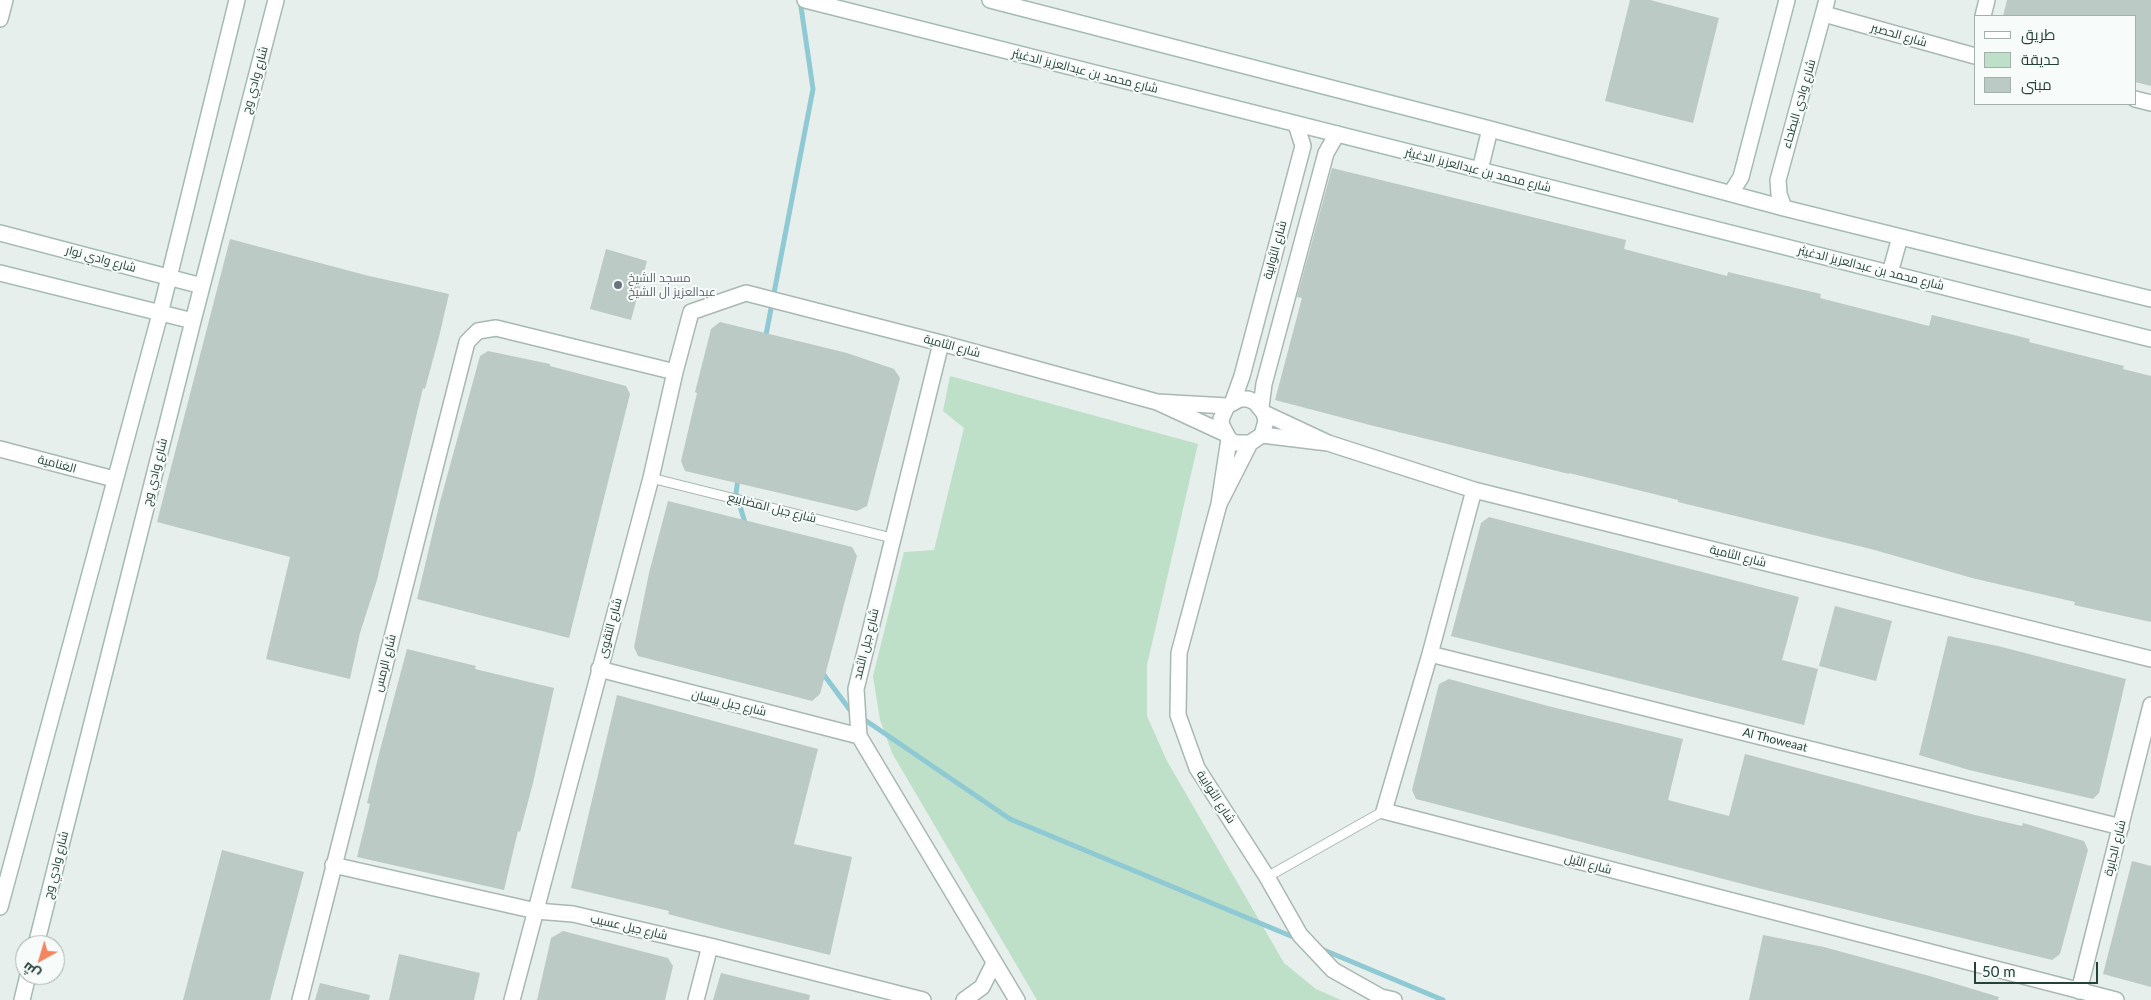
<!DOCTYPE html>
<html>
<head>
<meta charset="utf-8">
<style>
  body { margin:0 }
  #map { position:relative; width:2151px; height:1000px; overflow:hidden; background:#e6efeb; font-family:Lato,Cairo,sans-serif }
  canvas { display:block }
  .legend { position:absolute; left:1974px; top:15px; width:162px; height:90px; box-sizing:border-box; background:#f7fbf9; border:1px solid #a3b1ad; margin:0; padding:6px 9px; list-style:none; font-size:15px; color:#24423a }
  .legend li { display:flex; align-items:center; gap:10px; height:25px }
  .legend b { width:25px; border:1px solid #a3b1ad }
  .north { position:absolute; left:15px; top:935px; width:50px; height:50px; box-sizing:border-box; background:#f7fbf9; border:1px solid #a3b1ad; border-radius:50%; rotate:219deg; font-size:14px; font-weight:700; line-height:20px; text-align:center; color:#24423a }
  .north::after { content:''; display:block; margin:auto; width:18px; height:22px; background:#f4845f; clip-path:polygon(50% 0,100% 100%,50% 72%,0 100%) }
  .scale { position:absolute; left:1974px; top:962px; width:124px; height:22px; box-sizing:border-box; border:2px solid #24423a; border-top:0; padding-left:6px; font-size:15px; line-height:18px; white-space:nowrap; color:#24423a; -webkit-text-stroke:4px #f7fbf9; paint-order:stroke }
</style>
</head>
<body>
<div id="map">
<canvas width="2151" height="1000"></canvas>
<ul class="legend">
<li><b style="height:6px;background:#fff"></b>طريق</li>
<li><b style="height:14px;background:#bfe0c8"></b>حديقة</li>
<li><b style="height:14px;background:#bbcac4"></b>مبنى</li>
</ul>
<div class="north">ش</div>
<div class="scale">50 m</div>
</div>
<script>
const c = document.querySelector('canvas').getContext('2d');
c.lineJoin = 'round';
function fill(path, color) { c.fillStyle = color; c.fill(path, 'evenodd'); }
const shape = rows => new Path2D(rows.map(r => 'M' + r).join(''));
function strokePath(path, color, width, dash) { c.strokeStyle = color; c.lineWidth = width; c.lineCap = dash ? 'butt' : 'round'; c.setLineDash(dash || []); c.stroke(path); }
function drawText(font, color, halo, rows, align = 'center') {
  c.font = font + ' Lato,Cairo,sans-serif'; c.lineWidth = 4; c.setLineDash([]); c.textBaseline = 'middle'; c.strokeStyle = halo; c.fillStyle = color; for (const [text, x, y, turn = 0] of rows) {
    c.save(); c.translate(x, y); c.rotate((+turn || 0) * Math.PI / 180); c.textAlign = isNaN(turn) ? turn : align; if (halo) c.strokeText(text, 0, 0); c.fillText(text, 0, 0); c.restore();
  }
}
fill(shape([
  [950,376,1198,444,1147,665,1147,716,1167,761,1284,963,1316,989,1341,1000,1037,1000,892,753,880,720,873,676,904,552,934,550,964,428,943,411]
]), '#bfe0c8');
strokePath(shape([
  [765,340,813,89,800,0],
  [738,479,736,493,746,526],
  [821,671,850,710,855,713],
  [862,718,1010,819,1298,939],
  [1319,948,1443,1000]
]), '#8ec9d4', 5);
fill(shape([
  [1630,0,1650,0,1719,18,1693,123,1605,101],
  [2007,0,2151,0,2151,86,2135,82,2135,16,2003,16],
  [1332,168,1626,240,1624,249,1727,276,1728,272,1821,294,1820,298,1929,326,1932,315,2030,339,2029,342,2124,366,2123,369,2151,376,2151,622,2074,605,2075,602,1972,578,1871,549,1678,502,1678,500,1569,473,1569,474,1374,426,1275,400,1302,298,1297,297],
  [230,239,365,275,449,294,439,337,425,389,423,388,377,580,360,633,350,679,266,659,290,557,157,522],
  [606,249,647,261,631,320,590,309],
  [720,322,847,353,894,369,900,378,867,506,857,511,685,471,681,461,697,393,695,392,711,329],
  [488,351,550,364,550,366,626,386,630,394,569,638,417,599,440,502,480,356],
  [668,501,852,547,857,556,820,694,812,701,638,656,634,647,649,573],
  [1489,517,1799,597,1782,660,1818,669,1804,725,1451,636,1481,523],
  [1835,606,1892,621,1876,681,1819,666],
  [1948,636,1998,646,2126,679,2099,793,2093,799,1969,770,1919,755],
  [407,649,476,666,475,669,554,688,533,783,520,832,518,831,504,890,357,857,370,804,367,803,380,750],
  [1449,679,1548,706,1683,739,1668,800,1729,816,1745,754,1975,815,2022,826,2023,823,2084,841,2088,850,2060,954,2052,960,1762,889,1416,799,1412,790,1439,684],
  [617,695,818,749,794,844,852,857,830,955,721,928,668,914,669,911,571,888],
  [222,850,304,872,270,1000,183,1000],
  [2132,861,2151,866,2151,987,2103,974],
  [563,931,668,958,673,966,665,1000,537,1000,551,938],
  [1763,935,1824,947,1933,977,1999,997,1998,1000,1749,1000],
  [399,954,480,973,474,1000,389,1000],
  [721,973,810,995,809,1000,713,1000],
  [320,983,370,995,369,1000,315,1000]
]), '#bbcac4');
const lane = shape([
  [651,478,892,538],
  [1267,877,1384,811]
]);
const street = shape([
  [1824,14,1975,56],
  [1983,16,1987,0],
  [0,19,5,0],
  [2135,99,2151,103],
  [941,343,856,689,859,736,1017,1000],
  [1233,401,1242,376,1303,146,1296,124],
  [1261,407,1264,384,1326,153,1337,134],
  [1224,433,1157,402,1227,406],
  [1262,435,1328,443,1264,413,1255,402,1248,399,1240,399,1227,406,1221,419,1222,426,1229,439,1235,443,1250,443,1262,435,1266,421,1264,413],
  [1229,439,1219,504,1250,443],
  [1328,443,1474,490,2151,659],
  [0,449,114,479],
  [1474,490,1430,654,1384,811,2116,1000],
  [1219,504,1179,653,1178,715,1197,768,1267,877,1300,935,1333,970,1381,997,1394,1000],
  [1430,654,2121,827],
  [599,669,859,736],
  [333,865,536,911,573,914,710,946,923,1000],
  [2079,991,2151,705],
  [300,1000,467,342,478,331,496,328,675,372],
  [512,1000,651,478,675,372,691,312,746,293,941,343,1157,402],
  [696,1000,710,946],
  [964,1000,982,987,994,963]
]);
const secondary = shape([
  [805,0,2151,339],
  [990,0,1490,129,1784,208,2151,299],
  [1480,170,1490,129],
  [1731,193,1741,177,1787,0],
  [1784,208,1779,194,1778,180,1827,0],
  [0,233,202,286],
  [0,273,193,321],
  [1890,273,1900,237],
  [0,907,160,314,237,0],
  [36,945,193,321,276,0],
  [22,1000,28,975]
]);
strokePath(lane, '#a8b8b2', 11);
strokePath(street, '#a8b8b2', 18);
strokePath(secondary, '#a4bbb3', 18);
strokePath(lane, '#fff', 9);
strokePath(street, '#fff', 15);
strokePath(secondary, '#fff', 15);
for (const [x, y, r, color] of [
  [618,285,5,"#6b7280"]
]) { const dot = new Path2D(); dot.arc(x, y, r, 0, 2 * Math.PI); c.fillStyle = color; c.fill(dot); strokePath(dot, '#f7fbf9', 2); }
drawText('12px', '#24423a', '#f7fbf9', [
  ["شارع الحصير",1899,35,16],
  ["شارع محمد بن عبدالعزيز الدغيثر",1085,71,14],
  ["شارع وادي وج",255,80,-75],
  ["شارع وادي البطحاء",1799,104,-74],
  ["شارع محمد بن عبدالعزيز الدغيثر",1478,170,14],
  ["شارع الثوابية",1275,250,-75],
  ["شارع وادي نوار",101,259,15],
  ["شارع محمد بن عبدالعزيز الدغيثر",1871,268,14],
  ["شارع الثامية",952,346,15],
  ["الغنامية",57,464,15],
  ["شارع وادي وج",155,472,-76],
  ["شارع جبل المضابيع",772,508,14],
  ["شارع الثامية",1738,556,14],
  ["شارع التقوى",610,628,-75],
  ["شارع جبل الثمد",866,644,-76],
  ["شارع الرمس",385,663,-76],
  ["شارع جبل بيسان",729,703,14],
  ["Al Thoweaat",1775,740,14],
  ["شارع الثوابية",1216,797,57],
  ["شارع الجابرة",2115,848,-76],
  ["شارع الثيل",1588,864,15],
  ["شارع وادي وج",56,865,-76],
  ["شارع جبل عسيب",629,927,13]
]);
drawText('12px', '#5b616d', '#f7fbf9', [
  ["مسجد الشيخ",628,278],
  ["عبدالعزيز ال الشيخ",628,292]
], 'left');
</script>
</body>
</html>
